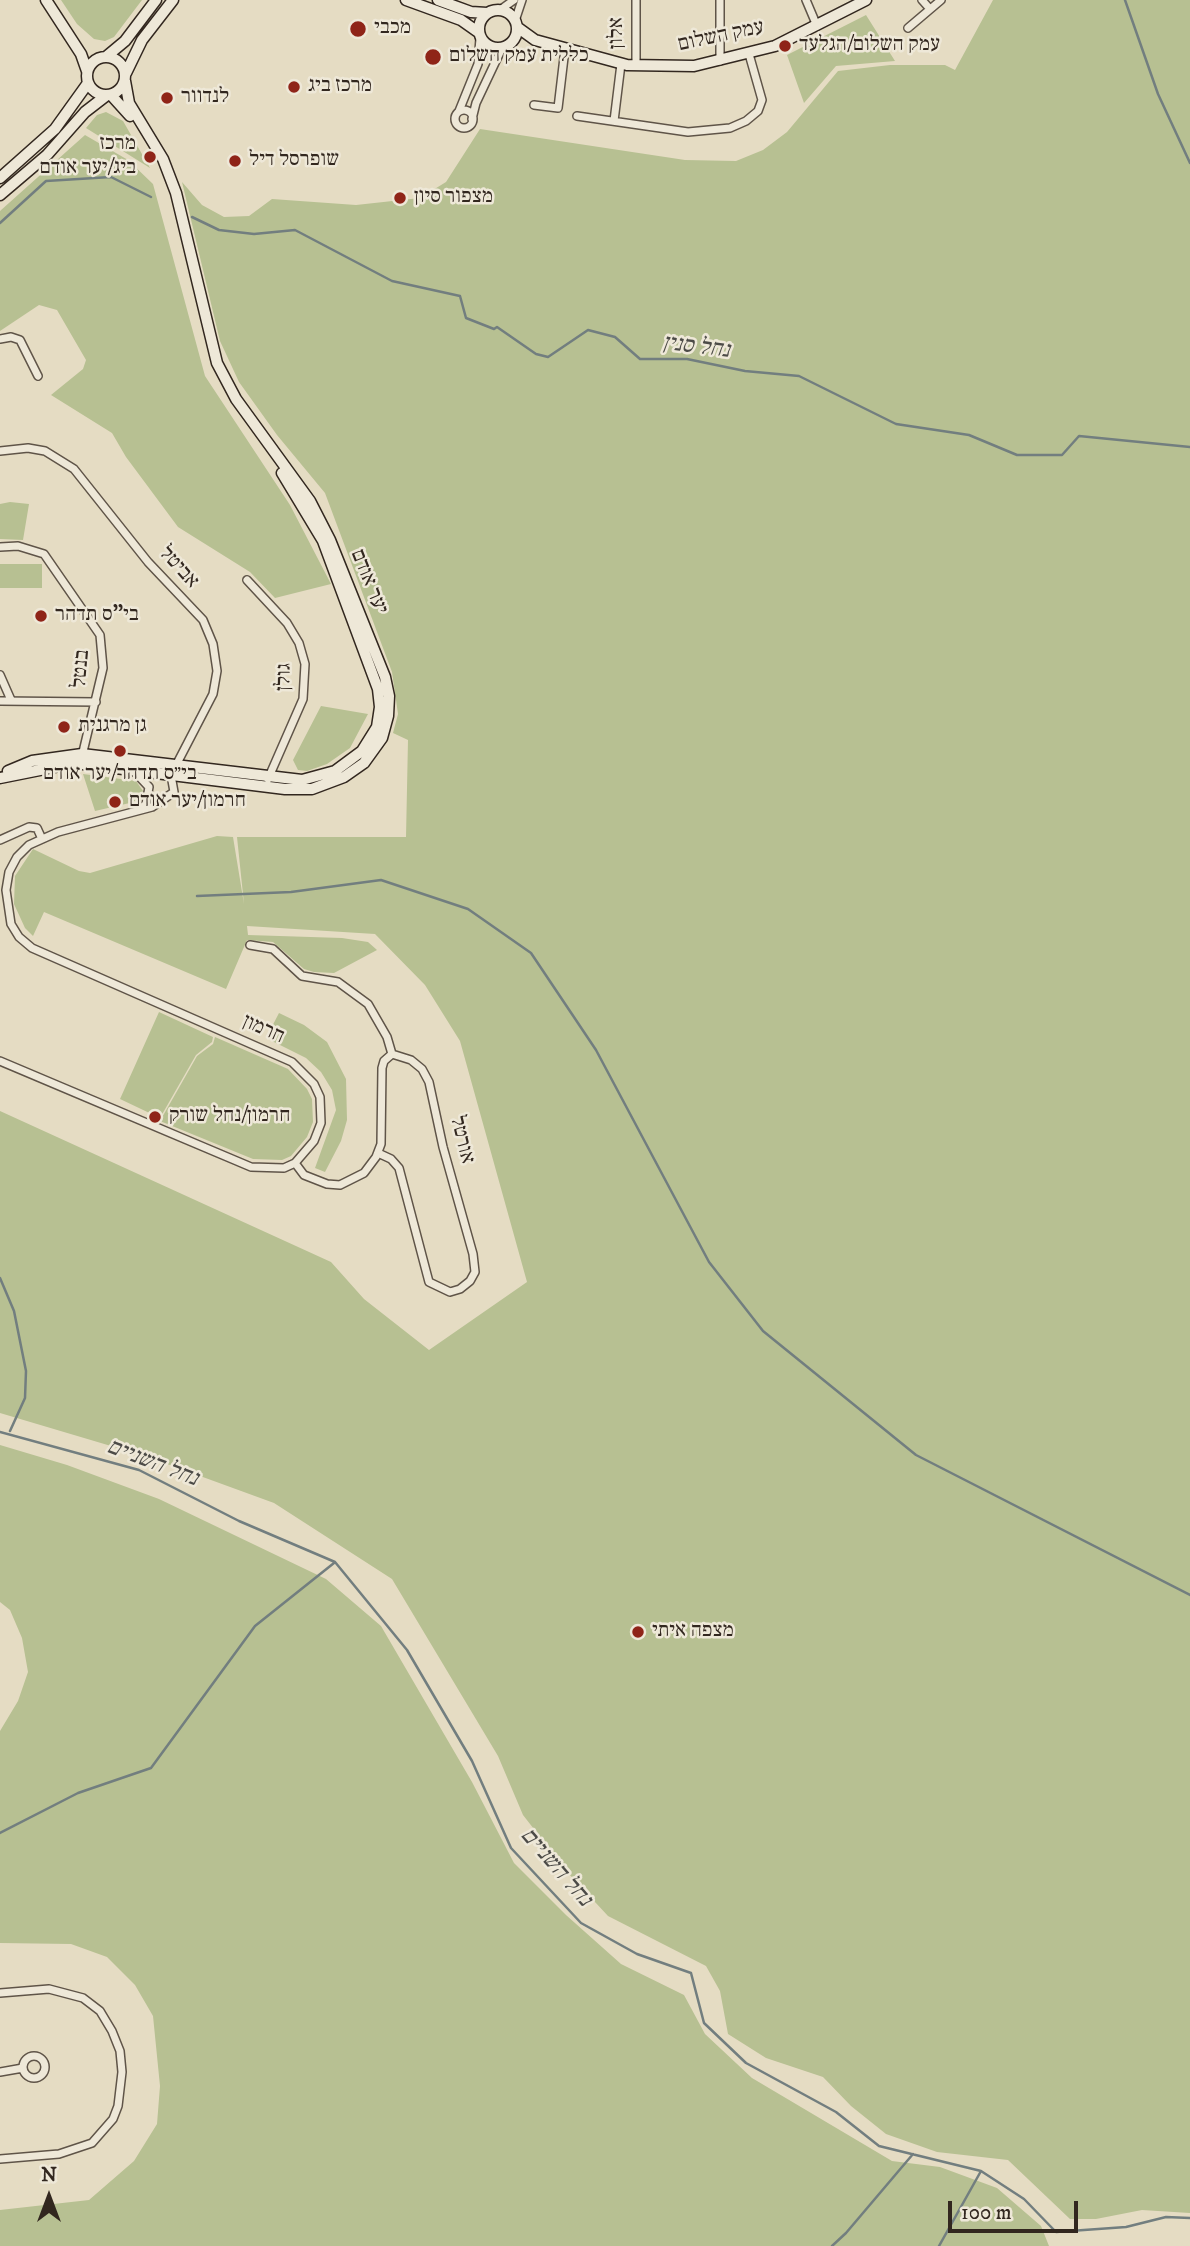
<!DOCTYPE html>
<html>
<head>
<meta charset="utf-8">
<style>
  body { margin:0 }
  #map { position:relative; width:1190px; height:2246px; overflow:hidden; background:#e5dcc3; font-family:"IM FELL DW Pica",serif }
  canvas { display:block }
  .north { position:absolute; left:14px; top:2162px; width:70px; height:70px; -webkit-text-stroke:5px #eee8d8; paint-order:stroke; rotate:0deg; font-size:19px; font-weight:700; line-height:28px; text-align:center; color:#32271f }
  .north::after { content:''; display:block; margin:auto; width:24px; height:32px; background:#32271f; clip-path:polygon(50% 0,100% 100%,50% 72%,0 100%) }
  .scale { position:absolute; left:948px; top:2201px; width:130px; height:32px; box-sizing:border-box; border:4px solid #32271f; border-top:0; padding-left:9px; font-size:21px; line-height:24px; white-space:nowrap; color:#32271f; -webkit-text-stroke:5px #eee8d8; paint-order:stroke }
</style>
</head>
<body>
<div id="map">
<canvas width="1190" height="2246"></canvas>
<div class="north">N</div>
<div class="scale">100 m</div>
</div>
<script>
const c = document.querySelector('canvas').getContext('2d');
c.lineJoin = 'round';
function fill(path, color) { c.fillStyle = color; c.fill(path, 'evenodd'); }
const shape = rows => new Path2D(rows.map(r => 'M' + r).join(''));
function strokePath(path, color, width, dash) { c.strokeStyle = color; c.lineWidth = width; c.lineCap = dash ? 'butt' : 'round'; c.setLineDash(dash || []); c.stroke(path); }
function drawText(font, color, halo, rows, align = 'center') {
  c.font = font + ' "IM FELL DW Pica","Frank Ruhl Libre",serif'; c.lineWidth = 5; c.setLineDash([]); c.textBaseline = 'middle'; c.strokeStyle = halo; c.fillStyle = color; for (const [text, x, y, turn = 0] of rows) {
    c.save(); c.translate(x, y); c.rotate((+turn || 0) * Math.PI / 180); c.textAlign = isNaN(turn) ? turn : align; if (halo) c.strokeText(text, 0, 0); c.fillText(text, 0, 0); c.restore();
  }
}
fill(shape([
  [61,0,142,0,114,37,105,41,94,39,77,24],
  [993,0,1190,0,1190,2213,1142,2210,1096,2219,1070,2219,1008,2160,937,2152,886,2134,851,2106,823,2077,766,2058,728,2034,720,1991,706,1966,608,1916,569,1874,523,1815,498,1756,392,1579,274,1503,148,1457,0,1413,0,1111,331,1262,364,1299,429,1350,527,1282,460,1041,425,985,375,934,247,926,248,935,342,938,368,942,377,950,334,973,314,972,304,969,273,942,247,940,226,989,44,912,33,936,25,928,14,904,15,876,33,849,79,871,90,873,217,836,233,837,244,904,237,837,406,837,408,740,393,733,398,714,392,672,325,493,277,435,239,382,220,341,182,182,202,205,224,217,249,216,272,199,356,205,420,198,446,182,480,129,685,160,736,161,763,150,787,132,838,71,890,65,945,65,955,70],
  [866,15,895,61,836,66,804,103,787,55],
  [106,112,123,121,150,168,86,128,97,115],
  [85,135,128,160,153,184,205,376,290,505,331,584,275,598,250,572,178,527,126,457,112,433,51,395,83,369,86,360,57,310,39,305,0,331,0,211],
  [10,502,29,504,23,540,0,539,0,504],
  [0,564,42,564,42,588,0,588],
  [321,706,368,714,350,748,327,764,307,771,298,770,293,760],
  [83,774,136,781,143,791,134,802,95,811],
  [159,1012,213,1037,212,1042,196,1055,160,1118,120,1099],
  [279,1013,304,1025,327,1042,346,1079,347,1120,341,1141,325,1172,315,1168,336,1110,332,1090,321,1072,306,1058,266,1038],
  [215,1037,288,1069,307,1089,312,1099,313,1122,307,1137,291,1156,282,1160,253,1159,160,1121,197,1056,213,1044],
  [0,1445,67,1465,159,1499,326,1579,381,1626,472,1782,514,1863,566,1915,621,1964,684,1995,705,2034,752,2078,892,2161,940,2167,997,2188,1041,2226,1049,2246,0,2246,0,2210,89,2200,134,2161,157,2124,160,2086,153,2016,135,1985,107,1957,71,1944,0,1943,0,1731,18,1701,28,1672,22,1638,10,1610,0,1602]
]), '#b7c092');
strokePath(shape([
  [1125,0,1158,94,1190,163],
  [192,217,219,230,254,234,295,230,392,281,460,296,466,318,494,329,497,327,536,354,548,357,588,330,615,337,640,359,687,359,745,371,799,376,896,424,969,435,1017,455,1062,455,1079,436,1190,447],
  [0,223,46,181,111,177,151,197],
  [197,896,291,892,381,880,468,909,531,953,596,1050,709,1262,763,1331,916,1455,1190,1595],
  [0,1278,14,1311,26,1371,25,1398,10,1431],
  [0,1432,139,1470,239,1521,335,1562,407,1650,472,1761,511,1848,581,1923,637,1954,691,1973,704,2023,746,2063,836,2112,879,2146,981,2171,1024,2199,1056,2232,1126,2227,1166,2217,1190,2218],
  [0,1833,78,1793,151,1768,255,1626,334,1563],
  [832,2246,846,2233,913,2154],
  [939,2246,981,2171]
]), '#727e7f', 2.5);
const street = shape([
  [636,0,636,66],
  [720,0,720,61],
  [806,0,817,26],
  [922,0,930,9],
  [500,10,514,0],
  [515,21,522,0],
  [908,28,941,0],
  [534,105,558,108,565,49],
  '455 119a9 9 0 1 1 18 0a9 9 0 1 1-18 0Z',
  [459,111,478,64,480,38],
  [577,116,688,132,730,128,746,121,758,111,762,100,749,54],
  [472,119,476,103,502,48],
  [614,121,621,64],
  [0,339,11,337,20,340,38,376],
  [0,451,28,448,45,451,74,469,148,562,203,620,213,644,217,671,213,694,171,775,174,792,152,807,58,832,29,845,17,857,9,872,6,890,11,924,19,937,32,948,292,1062,314,1084,320,1097,321,1123,314,1141,295,1163,284,1168,251,1167,0,1061],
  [0,547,18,546,44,554,100,635,103,668,82,756],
  [247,580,287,623,299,643,305,664,303,699,268,779],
  [0,675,11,700],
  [0,701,96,702],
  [134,771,149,787,146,804,140,809],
  [0,840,29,827,37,828,42,839],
  [250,945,273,949,302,976,338,982,368,1004,387,1037,392,1054],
  [378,1153,391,1159,399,1168,429,1282,450,1292,460,1289,470,1281,475,1272,473,1254,443,1147,429,1082,422,1069,411,1060,392,1054],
  [295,1163,304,1175,327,1184,340,1185,364,1173,376,1157,381,1144,382,1068,384,1061,392,1054],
  [0,1993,49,1989,83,1998,100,2011,112,2031,120,2051,122,2072,118,2106,113,2119,92,2143,59,2154,0,2159],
  '23 2067a11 11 0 1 1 22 0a11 11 0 1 1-22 0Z',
  [0,2072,23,2068]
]);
const secondary = shape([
  [46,0,81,54,87,71],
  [406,0,461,20,478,32],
  [438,0,471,12,487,13],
  '479 29a19 19 0 1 1 38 0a19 19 0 1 1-38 0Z',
  [517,27,535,40,627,65,694,66,775,46,866,0],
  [107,56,125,41,156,0],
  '87 76a19 19 0 1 1 38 0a19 19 0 1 1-38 0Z',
  [126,73,142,40,173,0],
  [111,95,130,116],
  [0,178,55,129,88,83],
  [0,195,47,155,85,112,107,95],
  [8,771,32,761,82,754,302,780,335,771,362,751,377,727,380,707,378,689,323,541,282,473],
  [0,778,75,763,285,789,312,789,344,777,364,763,382,738,388,716,389,696,385,677,330,540,310,501,236,399,217,363,176,193,163,159,129,103,125,81]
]);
strokePath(street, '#5f5448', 10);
strokePath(secondary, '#32271f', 13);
strokePath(street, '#eee8d8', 7);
strokePath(secondary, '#eee8d8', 10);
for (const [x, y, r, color] of [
  [358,29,9,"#8f2418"],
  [785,46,7,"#8f2418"],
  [433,57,9,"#8f2418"],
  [294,87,7,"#8f2418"],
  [167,98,7,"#8f2418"],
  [150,157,7,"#8f2418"],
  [235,161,7,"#8f2418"],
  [400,198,7,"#8f2418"],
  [41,616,7,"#8f2418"],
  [64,727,7,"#8f2418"],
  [120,751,7,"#8f2418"],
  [115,802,7,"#8f2418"],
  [155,1117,7,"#8f2418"],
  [638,1632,7,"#8f2418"]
]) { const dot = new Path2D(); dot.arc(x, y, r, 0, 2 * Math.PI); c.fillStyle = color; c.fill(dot); strokePath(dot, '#eee8d8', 2.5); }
drawText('21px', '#32271f', '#eee8d8', [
  ["מכבי",374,29],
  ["עמק השלום/הגלעד",799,46],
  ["כללית עמק השלום",449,57],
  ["מרכז ביג",308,87],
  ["לנדוור",181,98],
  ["מרכז",136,145,"right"],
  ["ביג/יער אודם",136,169,"right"],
  ["שופרסל דיל",249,161],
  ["מצפור סיון",414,198],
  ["בי\"ס תדהר",55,616],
  ["גן מרגנית",78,727],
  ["בי״ס תדהר/יער אודם",120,775,"center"],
  ["חרמון/יער אודם",129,802],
  ["חרמון/נחל שורק",169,1117],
  ["מצפה איתי",652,1632]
], 'left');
drawText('21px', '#32271f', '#eee8d8', [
  ["אלון",618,33,-90],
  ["עמק השלום",721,37,-12],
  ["אביטל",178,568,48],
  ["יער אודם",368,582,68],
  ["בנטל",82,669,-85],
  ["גולן",285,677,-89],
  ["חרמון",263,1030,24],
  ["אורטל",461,1140,76]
]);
drawText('italic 23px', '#4c4b47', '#eee8d8', [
  ["נחל סנין",696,348,7],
  ["נחל השניים",152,1464,21],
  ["נחל השניים",555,1868,49]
]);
</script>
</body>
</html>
